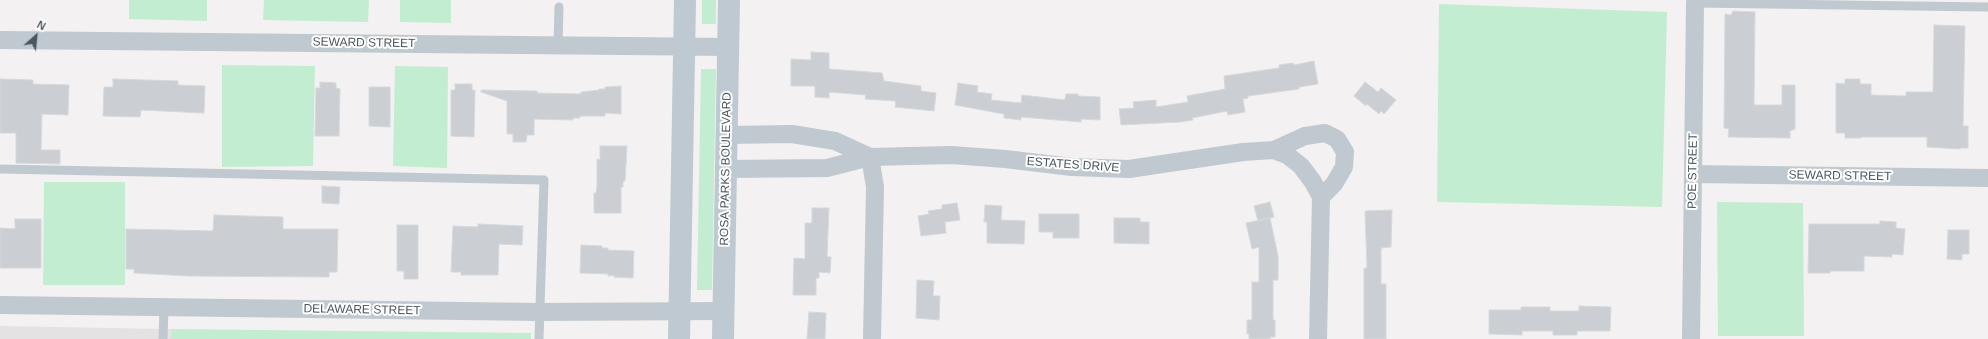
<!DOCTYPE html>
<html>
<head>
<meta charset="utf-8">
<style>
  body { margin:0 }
  #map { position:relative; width:1988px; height:339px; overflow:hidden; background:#f3f1f1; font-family:Helvetica,sans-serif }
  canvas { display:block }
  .north { position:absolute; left:16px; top:16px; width:40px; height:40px; -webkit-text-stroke:3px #fff; paint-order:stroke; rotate:27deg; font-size:11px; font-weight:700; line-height:16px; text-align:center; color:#4a565d }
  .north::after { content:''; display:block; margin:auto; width:14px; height:18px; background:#4a565d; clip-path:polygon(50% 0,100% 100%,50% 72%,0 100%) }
</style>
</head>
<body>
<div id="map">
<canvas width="1988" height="339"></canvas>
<div class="north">N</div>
</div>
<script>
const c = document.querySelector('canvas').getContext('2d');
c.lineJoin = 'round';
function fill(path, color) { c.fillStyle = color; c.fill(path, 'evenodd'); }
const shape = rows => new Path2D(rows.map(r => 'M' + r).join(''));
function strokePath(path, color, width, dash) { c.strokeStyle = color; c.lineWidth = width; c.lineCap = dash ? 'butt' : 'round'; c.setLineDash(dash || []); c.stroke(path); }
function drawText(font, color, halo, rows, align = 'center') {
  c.font = font + ' Helvetica,sans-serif'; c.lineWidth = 4; c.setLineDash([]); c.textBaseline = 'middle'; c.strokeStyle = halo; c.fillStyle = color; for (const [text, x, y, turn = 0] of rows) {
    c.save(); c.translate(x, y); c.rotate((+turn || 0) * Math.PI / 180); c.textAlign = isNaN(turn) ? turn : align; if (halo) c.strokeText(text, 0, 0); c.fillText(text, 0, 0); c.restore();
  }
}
fill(shape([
  [0,326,221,330,531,339,0,339]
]), '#e4e2e2');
fill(shape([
  [129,0,207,0,207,21,129,19],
  [264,0,369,0,368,22,263,20],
  [400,0,451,0,451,23,400,22],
  [702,0,716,0,716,24,702,24],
  [1439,4,1667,12,1662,207,1437,202],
  [222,65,315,66,313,166,222,167],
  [395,66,448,67,447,168,393,166],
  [701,69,716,69,712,290,697,290],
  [44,182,125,182,125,285,43,285],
  [1717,202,1803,203,1804,336,1718,336],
  [172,329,531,333,531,339,171,339]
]), '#c3edd0');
const building = shape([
  [1733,11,1755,12,1754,105,1782,105,1782,85,1795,85,1795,129,1790,131,1790,138,1728,137,1729,129,1724,128,1725,14,1731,15,1733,11],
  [1934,25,1965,26,1963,126,1968,126,1968,148,1961,148,1959,149,1927,147,1927,137,1861,137,1861,138,1845,138,1845,133,1836,133,1836,83,1845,84,1845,79,1860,79,1860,84,1871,84,1871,95,1906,96,1906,92,1933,92,1934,25],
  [811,52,829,53,829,69,882,73,884,81,921,86,921,91,936,93,934,111,895,107,896,101,865,99,866,95,829,92,829,98,815,97,815,86,791,86,791,59,811,60,811,52],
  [1314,61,1318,84,1299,87,1299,89,1248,96,1248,98,1243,99,1245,112,1228,115,1227,111,1192,118,1193,120,1180,122,1121,125,1119,109,1134,108,1133,102,1156,100,1156,107,1188,102,1187,96,1225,89,1224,76,1279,68,1279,65,1293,63,1294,65,1314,61],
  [0,79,33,80,33,84,69,85,68,115,42,114,41,150,60,150,60,164,16,163,16,133,0,133,0,79],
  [113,79,178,81,178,85,205,86,204,113,141,110,140,117,103,116,104,87,113,87,113,79],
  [320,82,336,83,336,88,340,89,339,136,315,136,316,88,320,88,320,82],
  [1365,82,1378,92,1381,88,1396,100,1384,114,1381,111,1379,114,1367,104,1366,106,1354,96,1365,82],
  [958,83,978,86,977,92,992,94,991,100,1021,103,1022,95,1065,100,1066,94,1078,94,1078,96,1100,97,1100,120,1081,119,1081,122,1021,117,1021,120,1004,118,1004,114,955,105,958,83],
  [455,84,472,84,472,90,475,90,474,137,451,136,451,90,455,90,455,84],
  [621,86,621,114,605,113,605,116,580,116,580,118,573,118,573,120,534,119,534,135,527,135,526,142,513,142,513,134,507,134,507,101,481,92,481,90,537,91,537,93,581,94,581,92,599,90,599,89,605,89,605,87,621,86],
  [369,87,390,87,390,127,369,126,369,87],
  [600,146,627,146,625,181,623,181,623,187,621,187,621,213,594,213,594,193,596,193,597,186,597,159,600,160,600,146],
  [322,186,340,187,339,204,322,203,322,186],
  [1270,202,1274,217,1258,221,1254,206,1270,202],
  [957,203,960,220,945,222,946,233,921,236,918,216,929,214,928,211,942,209,942,205,957,203],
  [985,205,1002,206,1001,220,1025,221,1024,244,987,243,987,222,984,222,985,205],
  [812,208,829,208,827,257,831,257,830,273,819,272,819,278,816,278,816,295,793,295,794,258,805,259,805,223,812,223,812,208],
  [1392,210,1391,247,1381,248,1381,284,1386,284,1386,339,1364,339,1364,268,1367,268,1365,211,1392,210],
  [1039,214,1079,214,1079,238,1053,238,1053,232,1039,232,1039,214],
  [214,215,283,217,283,229,338,229,337,272,329,272,329,277,188,276,134,273,134,269,126,269,126,229,213,231,214,215],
  [1114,218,1140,218,1140,222,1149,222,1149,244,1114,243,1114,218],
  [1270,218,1278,256,1278,280,1273,280,1273,320,1275,320,1275,337,1270,337,1270,339,1249,339,1249,334,1247,334,1247,320,1252,320,1252,282,1259,282,1259,247,1252,249,1246,223,1270,218],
  [15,219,41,219,41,268,0,268,0,228,15,229,15,219],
  [1880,221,1896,222,1896,228,1905,229,1903,255,1892,254,1892,257,1864,256,1864,271,1830,271,1830,273,1808,273,1809,224,1880,224,1880,221],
  [478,224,523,226,522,245,499,244,498,275,461,275,461,272,451,272,453,226,478,227,478,224],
  [397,225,418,225,418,279,404,279,404,271,397,271,397,225],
  [1948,230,1969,230,1969,254,1962,254,1962,260,1947,259,1948,230],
  [581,245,602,246,602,248,608,248,608,250,634,251,633,278,614,277,614,275,608,276,608,274,580,273,581,245],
  [917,280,934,281,933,296,940,296,939,320,916,318,917,280],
  [1579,306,1611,307,1610,331,1577,331,1577,335,1553,335,1553,331,1522,331,1522,335,1489,334,1489,310,1521,310,1521,307,1550,307,1550,311,1579,311,1579,306],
  [809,312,826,313,825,339,807,339,809,312]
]);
fill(building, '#cbcfd3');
strokePath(building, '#d5d8dc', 1);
strokePath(shape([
  [1695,3,1988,7],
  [558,45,559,7],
  [0,169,544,180,539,339],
  [163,339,164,307]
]), '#c0c9cf', 9);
strokePath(shape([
  [0,40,728,47],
  [726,135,792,134,835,141,870,157],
  [1274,150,1305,136,1325,133,1337,139,1345,152,1344,167,1334,184,1321,197],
  [870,157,875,187,872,339],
  [725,169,827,168,870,157,952,155,1005,159,1072,167,1129,169,1243,152,1274,150,1287,155,1301,166,1313,182,1321,197,1318,339],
  [1693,174,1988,178],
  [0,305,539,312,723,311],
  [1691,339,1695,3]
]), '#c0c9cf', 18);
strokePath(shape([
  [679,339,685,0],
  [723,339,729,0]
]), '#bec9d1', 22);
drawText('12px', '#4a565d', '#fff', [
  ["SEWARD STREET",364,43,1],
  ["ESTATES DRIVE",1073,165,4],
  ["ROSA PARKS BOULEVARD",726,169,-89],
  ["POE STREET",1693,171,-89],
  ["SEWARD STREET",1840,176,1],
  ["DELAWARE STREET",362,310,1]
]);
</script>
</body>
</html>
